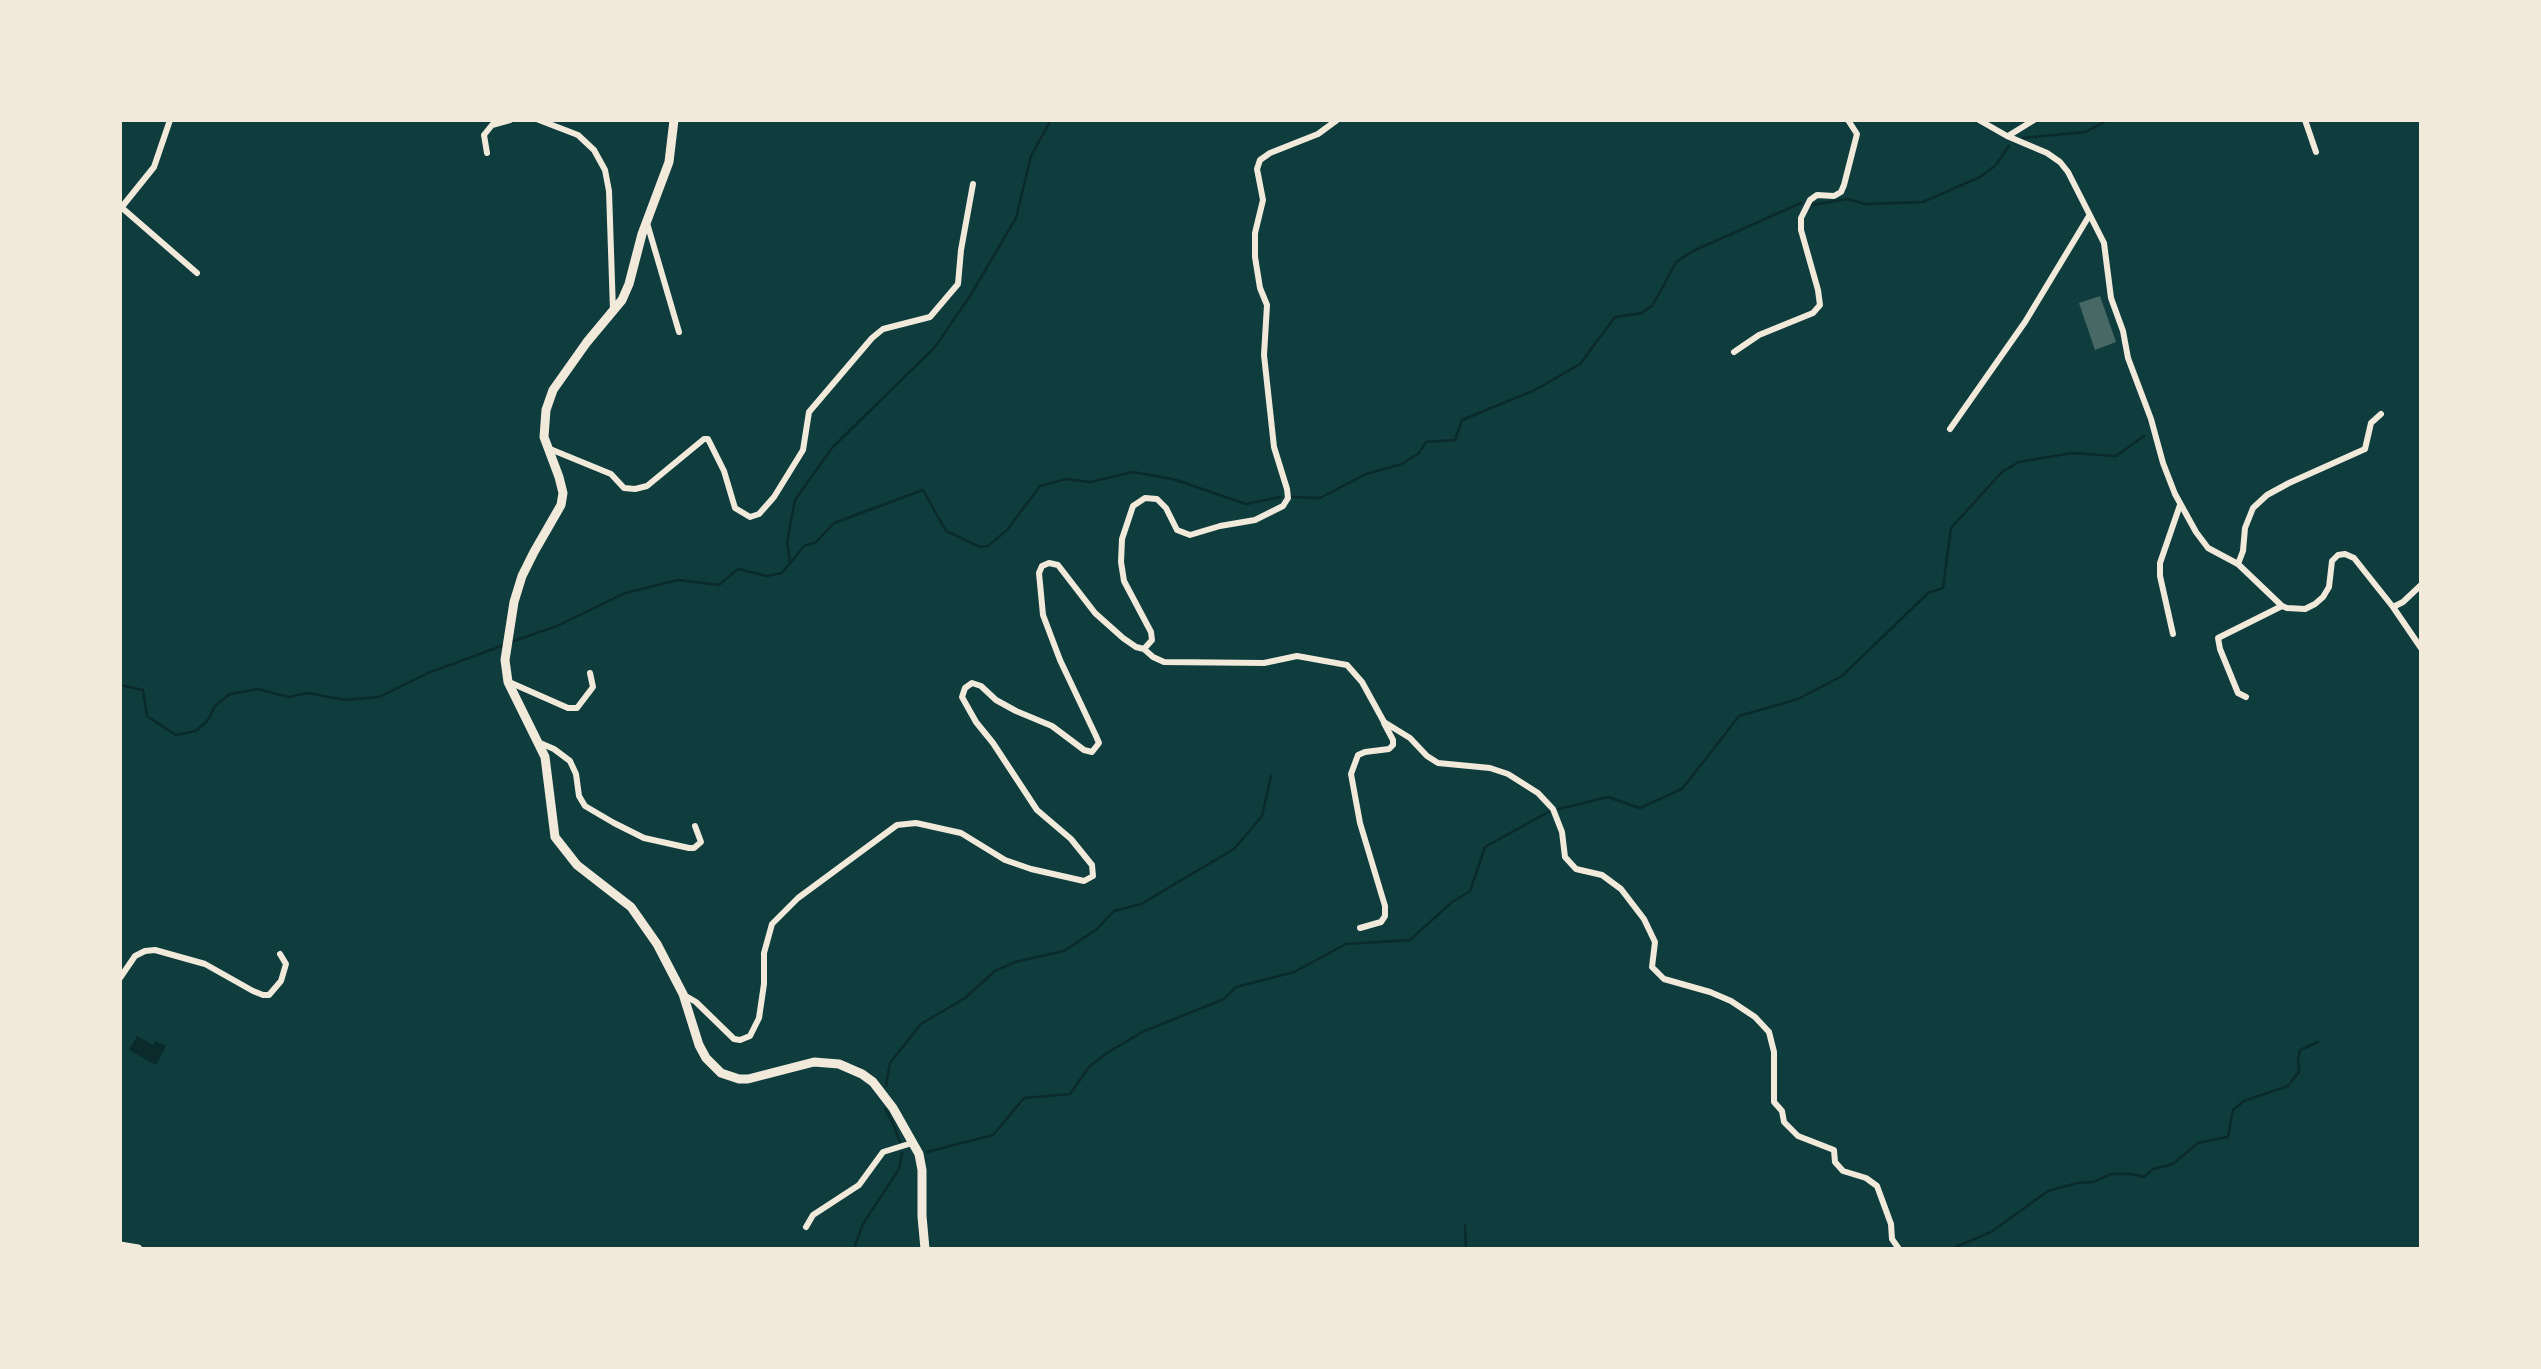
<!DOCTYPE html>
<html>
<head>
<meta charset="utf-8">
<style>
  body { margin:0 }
  #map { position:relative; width:2541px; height:1369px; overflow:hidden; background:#0f3d3e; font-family:Quicksand,sans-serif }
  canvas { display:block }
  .frame { position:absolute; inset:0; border:122px solid #f1e9da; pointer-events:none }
</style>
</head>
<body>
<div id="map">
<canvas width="2541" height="1369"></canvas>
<div class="frame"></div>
</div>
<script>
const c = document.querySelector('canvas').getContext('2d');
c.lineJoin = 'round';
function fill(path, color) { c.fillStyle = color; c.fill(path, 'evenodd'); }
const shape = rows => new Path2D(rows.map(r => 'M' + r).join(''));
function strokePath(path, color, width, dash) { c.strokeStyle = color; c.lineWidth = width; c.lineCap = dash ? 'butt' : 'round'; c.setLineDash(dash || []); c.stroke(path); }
fill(shape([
  [137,1036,153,1045,156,1041,166,1046,156,1065,129,1050]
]), '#0a2a2b');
strokePath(shape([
  [2023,138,2085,132,2108,120],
  [1811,205,1848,199,1865,204,1923,202,1980,177,1996,165,2009,146],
  [1291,497,1320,498,1366,474,1402,464,1419,453,1426,442,1455,440,1462,420,1535,390,1580,364,1615,317,1642,313,1653,305,1676,262,1693,251,1801,203],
  [790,562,787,542,795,500,832,448,935,347,970,296,1016,218,1031,156,1051,120],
  [511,642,557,626,625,593,678,580,719,585,738,569,767,576,782,573,804,546,816,542,834,523,923,490,946,531,980,547,988,546,1007,530,1040,486,1066,479,1090,482,1133,472,1173,479,1246,504,1280,497],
  [120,685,143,690,147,716,176,735,196,731,208,720,215,706,230,694,258,689,288,697,308,693,345,700,379,697,428,673,504,645],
  [1559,809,1608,797,1640,808,1682,789,1739,716,1798,699,1842,676,1928,593,1943,588,1951,528,2002,472,2019,462,2072,453,2116,456,2144,436],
  [886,1086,890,1063,921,1024,965,998,995,971,1015,962,1064,951,1097,929,1114,911,1141,904,1234,849,1262,816,1271,776],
  [885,1109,891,1119,900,1142],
  [927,1152,993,1135,1024,1098,1070,1094,1089,1067,1104,1055,1142,1032,1224,999,1236,987,1294,972,1346,944,1410,940,1452,902,1470,891,1485,847,1550,811],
  [1465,1225,1466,1249],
  [854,1249,863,1224,899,1169,902,1153],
  [1951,1249,1991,1232,2048,1191,2077,1183,2093,1182,2111,1174,2132,1174,2144,1177,2153,1169,2173,1164,2198,1143,2228,1137,2233,1110,2244,1101,2288,1086,2299,1072,2298,1060,2300,1050,2318,1042]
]), '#0a2a2b', 2.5);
fill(shape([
  [2100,296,2116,342,2095,350,2079,303]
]), '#486865');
strokePath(shape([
  [539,120,578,135,594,150,605,170,609,191,613,311],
  [1979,120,2007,136,2047,153,2060,162,2068,172,2104,243,2111,298,2123,331,2128,358,2151,419,2163,463,2175,494,2196,532,2208,548,2238,564,2282,606,2287,608,2305,609,2315,604,2323,597,2329,587,2332,561,2338,555,2345,554,2354,558,2393,607,2403,602,2421,585],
  [2305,120,2316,152],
  [2008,136,2034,120],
  [487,153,484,135,492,125,510,120],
  [121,207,197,273],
  [121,208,154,167,170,120],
  [647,223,679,332],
  [1734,352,1759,335,1813,313,1820,305,1818,290,1801,230,1801,218,1810,200,1817,195,1834,196,1841,192,1844,185,1857,134,1848,120],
  [1950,429,2025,322,2089,216],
  [550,449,611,474,624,488,635,489,647,486,704,439,708,439,724,471,735,508,750,517,759,514,774,497,803,450,809,412,872,338,883,329,930,317,958,284,961,250,973,184],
  [2238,564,2243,551,2245,528,2253,508,2267,495,2289,483,2365,449,2371,423,2381,414],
  [2393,607,2421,648],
  [2173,634,2160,576,2160,563,2180,505],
  [1144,649,1153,657,1164,662,1264,663,1297,656,1347,665,1362,682,1384,722,1410,738,1427,756,1438,763,1490,768,1508,774,1538,793,1553,809,1562,832,1565,857,1576,869,1602,875,1621,889,1644,919,1655,942,1652,967,1664,979,1710,992,1731,1001,1755,1017,1769,1032,1774,1052,1774,1102,1782,1111,1784,1122,1798,1136,1834,1150,1835,1162,1843,1171,1866,1178,1877,1186,1891,1224,1892,1239,1899,1249],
  [509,682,568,708,577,708,593,687,590,673],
  [2246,697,2238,693,2220,649,2218,638,2282,606],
  [540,743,554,749,570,761,576,774,579,796,585,806,614,823,644,838,689,848,694,848,701,842,695,826],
  [1360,928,1381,922,1385,916,1385,906,1360,823,1351,774,1358,755,1365,752,1389,749,1393,745,1393,740,1384,723],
  [120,978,135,956,145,951,155,950,205,964,253,991,263,995,269,995,281,981,286,964,280,954],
  [684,995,696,1002,734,1039,740,1040,750,1036,759,1018,764,984,764,953,772,924,798,898,897,825,916,823,961,833,1005,860,1031,869,1084,881,1093,876,1092,865,1071,839,1037,810,993,743,976,722,962,697,965,688,972,683,981,686,996,700,1016,711,1052,726,1084,750,1092,752,1099,743,1096,736,1060,660,1043,615,1039,573,1042,566,1049,563,1058,565,1095,613,1123,638,1136,647,1144,649,1152,640,1151,632,1124,581,1121,562,1122,539,1133,506,1145,498,1157,499,1166,508,1177,530,1190,535,1220,526,1255,520,1283,506,1288,498,1287,489,1274,447,1264,355,1267,305,1260,288,1255,257,1255,233,1263,200,1257,169,1260,160,1270,153,1318,134,1337,120],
  [806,1227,813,1215,859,1185,883,1152,912,1143]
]), '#f1e9da', 6);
strokePath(shape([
  [674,120,669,162,642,234,629,284,622,300,587,342,553,390,546,410,544,437,559,477,563,493,561,505,534,552,522,576,514,602,505,660,508,682,545,757,555,837,577,865,631,907,657,944,683,994,699,1045,706,1058,721,1073,739,1079,748,1079,814,1062,839,1064,862,1074,873,1082,893,1108,919,1154,922,1170,922,1216,925,1249],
  [120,1246,138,1249]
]), '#f1e9da', 9);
</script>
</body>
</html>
